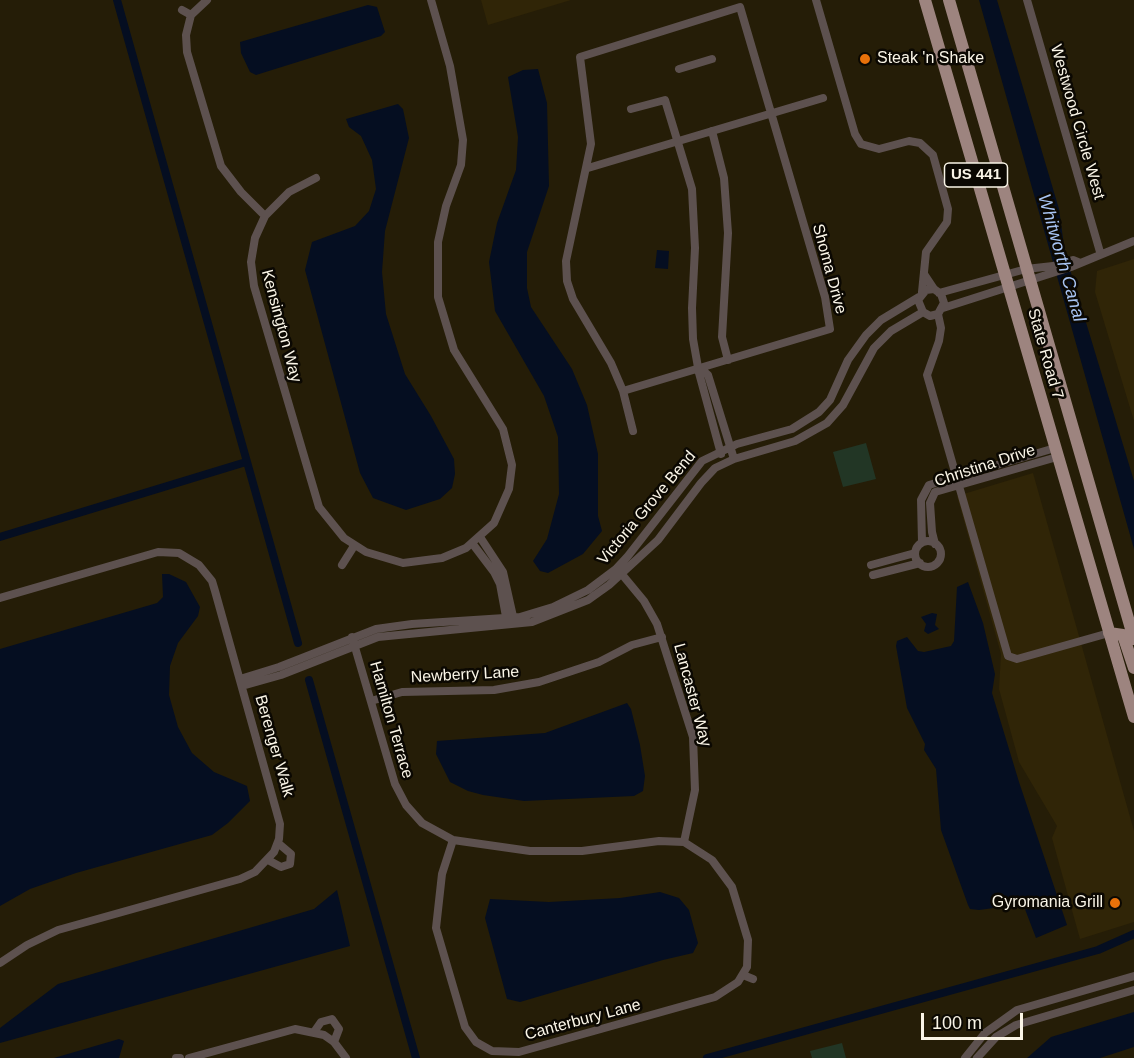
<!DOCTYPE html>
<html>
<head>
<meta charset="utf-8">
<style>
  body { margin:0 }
  #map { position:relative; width:1134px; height:1058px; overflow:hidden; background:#251d07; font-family:Arial,sans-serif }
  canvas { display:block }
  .scale { position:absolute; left:921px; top:1013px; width:102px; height:27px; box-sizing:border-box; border:3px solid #faf5e7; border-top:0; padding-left:8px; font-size:18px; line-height:21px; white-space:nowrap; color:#faf5e7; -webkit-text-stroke:4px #0b0802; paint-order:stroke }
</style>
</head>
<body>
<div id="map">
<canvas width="1134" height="1058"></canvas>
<div class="scale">100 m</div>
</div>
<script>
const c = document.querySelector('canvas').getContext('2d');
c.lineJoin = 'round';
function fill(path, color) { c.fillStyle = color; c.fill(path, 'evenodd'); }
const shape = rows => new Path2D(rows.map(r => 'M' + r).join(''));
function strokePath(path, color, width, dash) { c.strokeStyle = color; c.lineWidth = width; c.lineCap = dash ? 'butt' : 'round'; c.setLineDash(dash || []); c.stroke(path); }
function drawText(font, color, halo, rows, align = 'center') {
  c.font = font + ' Arial,sans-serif'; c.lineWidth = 5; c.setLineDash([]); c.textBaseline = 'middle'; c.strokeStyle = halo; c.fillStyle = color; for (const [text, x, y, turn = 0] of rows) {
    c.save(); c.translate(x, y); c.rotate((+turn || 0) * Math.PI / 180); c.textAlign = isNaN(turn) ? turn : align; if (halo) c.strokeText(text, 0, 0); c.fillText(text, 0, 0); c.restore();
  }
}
fill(shape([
  [481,0,571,0,488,25],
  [1134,259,1134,421,1095,292,1097,271],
  [1033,473,1134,831,1134,922,1080,939,1052,838,1057,826,1019,762,999,689,1001,654,957,496]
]), '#302507');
fill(shape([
  [866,443,876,479,843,487,833,452],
  [842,1043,846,1058,812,1058,810,1051]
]), '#223625');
fill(shape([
  [979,0,997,0,1059,209,1065,253,1134,481,1134,549],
  [368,5,377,7,385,32,381,36,256,75,250,72,241,53,240,42],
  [538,69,547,103,549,186,527,252,527,288,531,307,572,369,587,405,598,454,598,516,602,531,583,554,548,573,540,571,533,561,547,539,559,494,558,437,544,396,495,311,489,262,497,223,516,170,518,137,508,77,523,70],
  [398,104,403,109,409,138,385,231,382,272,386,314,405,374,431,416,454,459,455,474,452,488,440,499,406,510,373,498,360,473,305,270,312,242,355,226,369,211,376,189,372,160,361,136,349,127,346,119],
  [657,250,669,251,668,269,655,268],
  [162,574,169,574,186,582,200,607,198,616,178,643,170,666,169,695,178,727,192,753,214,772,247,786,250,801,228,823,212,835,76,873,30,889,0,906,0,649,157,603,163,597],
  [968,582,983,623,995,674,992,693,1019,782,1067,925,1036,938,1023,904,979,910,970,909,968,905,941,830,936,769,924,750,925,744,907,708,896,646,897,641,907,637,918,651,924,652,951,646,954,641,957,587],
  [932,613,937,614,935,625,939,629,928,634,924,631,926,624,921,617],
  [627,703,631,709,640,745,645,776,643,791,634,796,524,801,483,795,468,791,450,782,436,754,437,741,545,733],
  [337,890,350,946,0,1043,0,1028,58,984,314,909],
  [660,892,679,898,689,910,698,943,693,953,663,960,520,1002,507,999,485,918,490,899,549,902,620,898],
  [1134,1012,1134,1047,1100,1058,1027,1058,1051,1037],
  [119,1039,124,1041,119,1058,54,1058]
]), '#050e21');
strokePath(shape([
  [117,0,298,643],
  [0,537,246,462],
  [309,680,416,1058],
  [707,1058,1098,950,1134,934]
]), '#050e21', 8);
strokePath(shape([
  [207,0,191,15,186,35,187,52,221,166,241,192,265,216],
  [816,0,855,134,861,144,879,149,909,141,920,143,933,155,948,209,947,222,926,252,922,292],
  [1027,0,1100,252],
  [182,10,191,15],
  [679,69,712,59],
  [631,109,665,100,692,189,695,248,692,308,693,339,699,373,721,454],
  [712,131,724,178,728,233,722,337,728,360],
  [588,168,823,98],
  [316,178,289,192,265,216,255,238,251,262,254,286,319,507,344,538,366,552,403,563,442,558,466,548,494,523,509,489,512,465,503,429,454,350,438,297,438,242,446,206,461,165,463,140,450,66,431,0],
  [924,274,934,289,941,294,944,303,938,314,930,316,923,312,918,300,926,290,934,289],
  [939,293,1026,269,1053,266,1073,260,1078,262],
  [943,308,1071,267,1134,241],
  [938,314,941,328,939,341,927,375,1008,656,1017,659,1109,633],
  [699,367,708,375,734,459],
  [623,391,830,329,825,297,740,7,580,57,591,144,566,261,567,281,573,299,611,363,623,391,633,431],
  [480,537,503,572,514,621],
  '915 554a13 13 0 1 1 26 0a13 13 0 1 1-26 0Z',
  [922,542,921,500,929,485,1055,448],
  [472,543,494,572,500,584,507,622],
  [935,544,932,532,930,503,935,492,1057,457],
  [342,565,354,546],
  [871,565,915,553],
  [620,572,644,601,657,624,693,737,695,790,684,842],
  [873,575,920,563],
  [0,598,158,552,179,553,199,565,212,581,215,591,280,824,279,839,274,852,255,872,240,879,58,930,27,945,0,963],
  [352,637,395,784,406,805,422,823,453,840,530,851,582,851,659,841,684,842,712,860,732,887,748,940,747,967,738,982,715,997,519,1052,492,1051,476,1042,465,1027,436,928,442,874,453,840],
  [240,679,279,667,376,629,412,624,520,617,553,607,588,590,616,569,628,556,702,461,737,444,792,429,819,412,830,400,848,360,866,335,881,320,919,297],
  [242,686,281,675,378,637,532,622,588,600,609,585,658,540,701,483,715,468,734,459,795,441,827,423,843,405,874,348,891,331,923,312],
  [371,701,402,692,494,690,539,682,599,662,632,645,662,637],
  [268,860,281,867,290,864,291,854,278,843],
  [743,975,753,979],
  [314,1032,321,1022,332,1019,339,1029,334,1042],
  [176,1058,180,1058],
  [189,1058,295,1029,324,1035,334,1042,346,1058],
  [965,1058,985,1033,1017,1010,1134,976],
  [977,1058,996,1037,1016,1025,1134,990]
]), '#5d514f', 8);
strokePath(shape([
  [925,0,1134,717],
  [949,0,1134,639],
  [1109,633,1123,635,1134,668]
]), '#9d847f', 12);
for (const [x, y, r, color] of [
  [865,59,6,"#e8710a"],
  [1115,903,6,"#e8710a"]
]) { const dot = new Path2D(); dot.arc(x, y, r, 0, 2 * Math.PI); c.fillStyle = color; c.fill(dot); strokePath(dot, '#0b0802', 2); }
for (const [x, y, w] of [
  [976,175,63]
]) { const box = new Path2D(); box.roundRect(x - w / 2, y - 12, w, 24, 4.5); c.fillStyle = '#0b0802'; c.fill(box); strokePath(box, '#faf5e7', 1.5); }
drawText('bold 15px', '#faf5e7', null, [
  ["US 441",976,175]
]);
drawText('16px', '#faf5e7', '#0b0802', [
  ["Steak 'n Shake",877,59],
  ["Gyromania Grill",1103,903,"right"]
], 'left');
drawText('16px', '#faf5e7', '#0b0802', [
  ["Westwood Circle West",1077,122,74],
  ["Shoma Drive",829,269,75],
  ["Kensington Way",281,326,75],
  ["State Road 7",1045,354,74],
  ["Christina Drive",985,466,-18],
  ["Victoria Grove Bend",647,508,-50],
  ["Newberry Lane",465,675,-3],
  ["Lancaster Way",692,695,75],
  ["Hamilton Terrace",391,720,74],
  ["Berenger Walk",274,746,74],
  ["Canterbury Lane",583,1020,-15]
]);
drawText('italic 18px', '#a8c4f3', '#0b0802', [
  ["Whitworth Canal",1061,258,74]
]);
</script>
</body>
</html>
